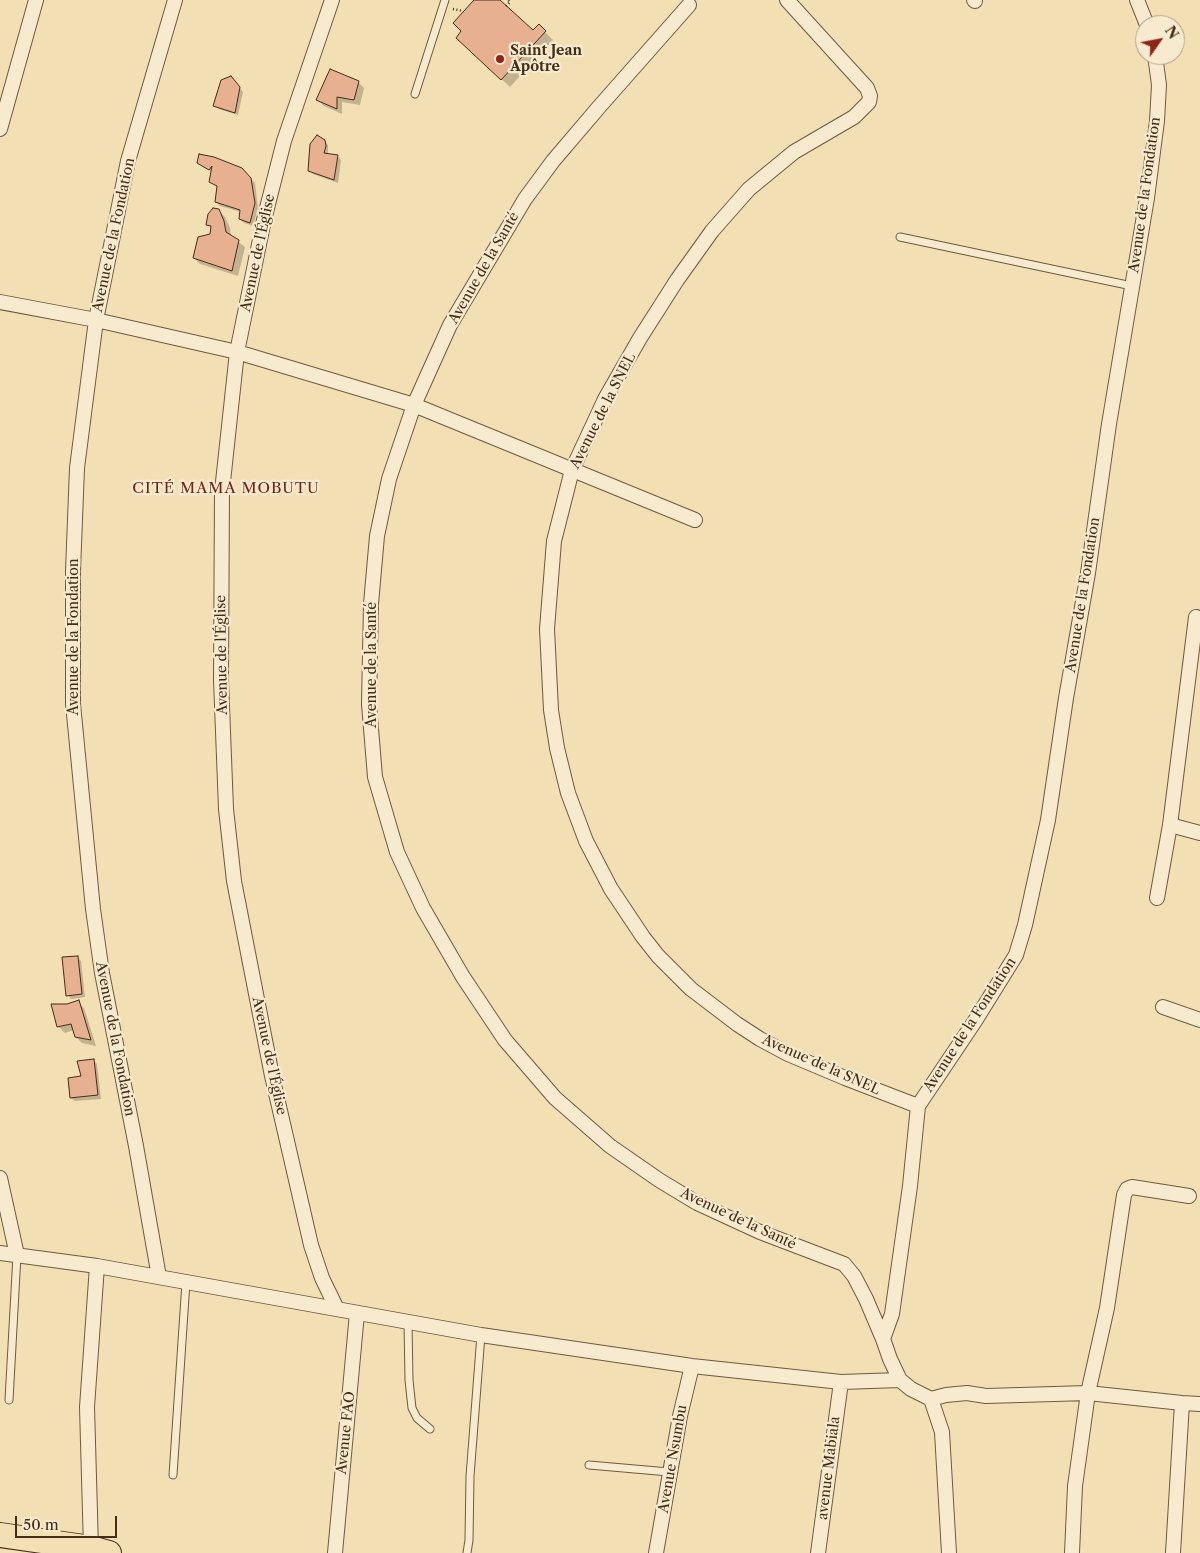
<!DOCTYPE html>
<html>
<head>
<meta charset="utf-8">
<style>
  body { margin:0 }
  #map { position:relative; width:1200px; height:1553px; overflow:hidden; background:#f3dfb4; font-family:"Libre Caslon Text",serif }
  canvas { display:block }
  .north { position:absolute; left:1135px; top:15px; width:50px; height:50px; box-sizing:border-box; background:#f7eace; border:1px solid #af9e85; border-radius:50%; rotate:57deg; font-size:14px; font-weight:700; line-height:20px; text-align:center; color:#432d18 }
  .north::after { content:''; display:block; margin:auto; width:18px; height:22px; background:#8f2418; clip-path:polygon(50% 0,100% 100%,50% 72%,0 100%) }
  .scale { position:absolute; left:15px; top:1516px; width:102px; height:22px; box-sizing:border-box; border:2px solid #432d18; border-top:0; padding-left:6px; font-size:15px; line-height:18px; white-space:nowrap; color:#432d18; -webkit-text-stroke:4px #f7eace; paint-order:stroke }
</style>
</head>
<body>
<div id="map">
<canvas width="1200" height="1553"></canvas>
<div class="north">N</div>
<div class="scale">50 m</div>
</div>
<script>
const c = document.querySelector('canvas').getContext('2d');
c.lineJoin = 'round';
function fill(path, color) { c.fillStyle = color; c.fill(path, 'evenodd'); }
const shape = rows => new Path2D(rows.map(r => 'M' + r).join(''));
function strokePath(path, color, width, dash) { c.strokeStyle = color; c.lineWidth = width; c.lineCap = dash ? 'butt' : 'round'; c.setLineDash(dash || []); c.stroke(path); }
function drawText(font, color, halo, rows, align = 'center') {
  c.font = font + ' "Libre Caslon Text",serif'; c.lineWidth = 4.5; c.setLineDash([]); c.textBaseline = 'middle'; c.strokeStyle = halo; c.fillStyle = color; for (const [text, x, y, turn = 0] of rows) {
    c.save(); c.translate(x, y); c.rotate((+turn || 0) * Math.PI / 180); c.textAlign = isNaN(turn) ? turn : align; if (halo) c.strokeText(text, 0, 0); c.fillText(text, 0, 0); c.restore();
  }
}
fill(shape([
  [475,0,498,0,533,32,539,26,553,40,510,87,466,46,463,32],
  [235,81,243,92,238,115,219,109,215,105],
  [358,82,364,88,360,105,342,102,342,114,324,106,318,100],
  [324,141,328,145,328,155,337,156,341,160,338,183,313,174,309,170],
  [198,163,241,169,255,183,258,208,253,226,244,223,240,219,241,212,220,206,216,202,218,187,211,181,212,172],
  [218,210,225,217,230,228,231,236,245,247,238,276,200,264,194,258,211,235,212,228,208,224],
  [77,957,81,961,85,997,71,999,68,995],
  [78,1002,84,1008,96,1046,82,1043,76,1037,74,1030,65,1033,59,1027,53,1005,67,1005],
  [93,1060,97,1064,101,1099,75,1101,71,1098]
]), '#0003');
const building = shape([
  [474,0,500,0,533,30,539,24,546,31,501,80,456,38,461,31,453,23,474,0],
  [330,69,359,81,354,100,337,97,337,109,316,100,330,69],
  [231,76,240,87,235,113,213,106,221,80,231,76],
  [317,135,325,140,326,146,324,153,338,155,334,180,308,171,310,144,317,135],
  [199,154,214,157,242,168,251,178,255,203,250,223,239,219,240,210,215,202,217,186,209,182,212,166,209,170,197,163,199,154],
  [213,208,219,209,224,221,226,232,239,240,232,271,193,258,198,237,210,234,211,226,206,225,208,214,213,208],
  [78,956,82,994,66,996,62,957,78,956],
  [79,1000,91,1040,75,1037,71,1024,57,1027,51,1004,67,1004,79,1000],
  [94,1059,98,1095,70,1098,68,1078,81,1076,77,1061,94,1059]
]);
fill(building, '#e7b090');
strokePath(building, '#432d18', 1);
const service = shape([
  [415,94,445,0],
  [900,237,1132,286],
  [408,1323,409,1380,412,1408,417,1418,430,1429],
  [9,1400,17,1255],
  [589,1465,669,1472],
  [173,1475,186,1282],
  [467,1553,469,1540,470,1476,481,1335]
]);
const minor = shape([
  [332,0,284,141,264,220,237,352,222,491,221,680,226,809,234,881,272,1076,311,1245,322,1278,337,1309],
  [787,0,867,88,870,96,869,102,854,117,794,152,749,189,712,231,677,280,640,338,605,399,572,470,554,541,547,629,551,710,557,748,568,793,586,841,611,889,643,937,658,956,691,989,737,1024,760,1039,788,1054,845,1078,918,1106,910,1186,892,1314,883,1339,890,1359,900,1380,911,1389,931,1399,942,1432,949,1553],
  [974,0,975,1],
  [1137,0,1147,25],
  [689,5,599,107,553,161,525,199,450,325,414,405,389,479,377,536,371,604,369,704,375,777,397,852,423,908,463,977,505,1040,555,1098,610,1146,659,1180,697,1203,760,1232,844,1264,854,1276,866,1299,883,1339],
  [0,129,36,0],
  [0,302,96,320,237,352,414,405,695,520],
  [1170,825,1200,833],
  [1157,898,1170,825,1196,617],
  [1163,1007,1200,1020],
  [918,1106,975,1021,1016,955,1025,925,1048,820,1066,698,1088,573,1109,424,1147,198,1157,121,1159,85,1155,55],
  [0,1178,17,1255],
  [0,1253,97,1266,481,1335,692,1366,841,1382,900,1380],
  [159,1277,136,1146,102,973,93,909,73,704,73,571,77,468,96,320,128,161,175,0],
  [931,1399,946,1395,967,1393,986,1396,1088,1393,1182,1403,1200,1404],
  [91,1548,87,1407,97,1266],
  [335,1553,357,1313],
  [656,1553,680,1416,692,1366],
  [818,1553,841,1382],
  [1072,1553,1075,1486,1088,1393,1107,1308,1124,1195,1127,1189,1132,1187,1189,1196],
  [1173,1553,1182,1403]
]);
const trunk = shape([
  [0,1535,91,1548,109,1553]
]);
strokePath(service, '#6f5a3f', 9);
strokePath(minor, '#6f5a3f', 16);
strokePath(trunk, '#432d18', 26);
strokePath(shape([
  [506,6,510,2,508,0],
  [453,9,463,11]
]), '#432d18', 2.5, [1, 2.5]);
strokePath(service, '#f7eace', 7);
strokePath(minor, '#f7eace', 14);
strokePath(trunk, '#f3dfb4', 24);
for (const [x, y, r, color] of [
  [500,59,5,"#8f2418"]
]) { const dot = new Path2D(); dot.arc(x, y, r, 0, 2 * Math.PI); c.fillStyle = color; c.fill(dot); strokePath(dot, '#f7eace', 2); }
drawText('bold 14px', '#432d18', '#f7eace', [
  ["Saint Jean",510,51],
  ["Apôtre",510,67]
], 'left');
drawText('14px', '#432d18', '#f7eace', [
  ["Avenue de la Fondation",1145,195,-82],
  ["Avenue de la Fondation",114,235,-78],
  ["Avenue de l'Église",258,253,-78],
  ["Avenue de la Santé",484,268,-60],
  ["Avenue de la SNEL",603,411,-63],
  ["Avenue de la Fondation",1083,595,-81],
  ["Avenue de la Fondation",74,637,-90],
  ["Avenue de l'Église",222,655,-91],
  ["Avenue de la Santé",372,665,-90],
  ["Avenue de la Fondation",970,1025,-57],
  ["Avenue de la Fondation",115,1039,79],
  ["Avenue de l'Église",269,1056,78],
  ["Avenue de la SNEL",821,1065,24],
  ["Avenue de la Santé",738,1219,25],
  ["Avenue FAO",346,1433,-84],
  ["Avenue Nsumbu",673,1459,-80],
  ["avenue Mabiala",829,1468,-83]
]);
c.letterSpacing = '1px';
drawText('15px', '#7a1f14', '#f7eace', [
  ["CITÉ MAMA MOBUTU",226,489]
]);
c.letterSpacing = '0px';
</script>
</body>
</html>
